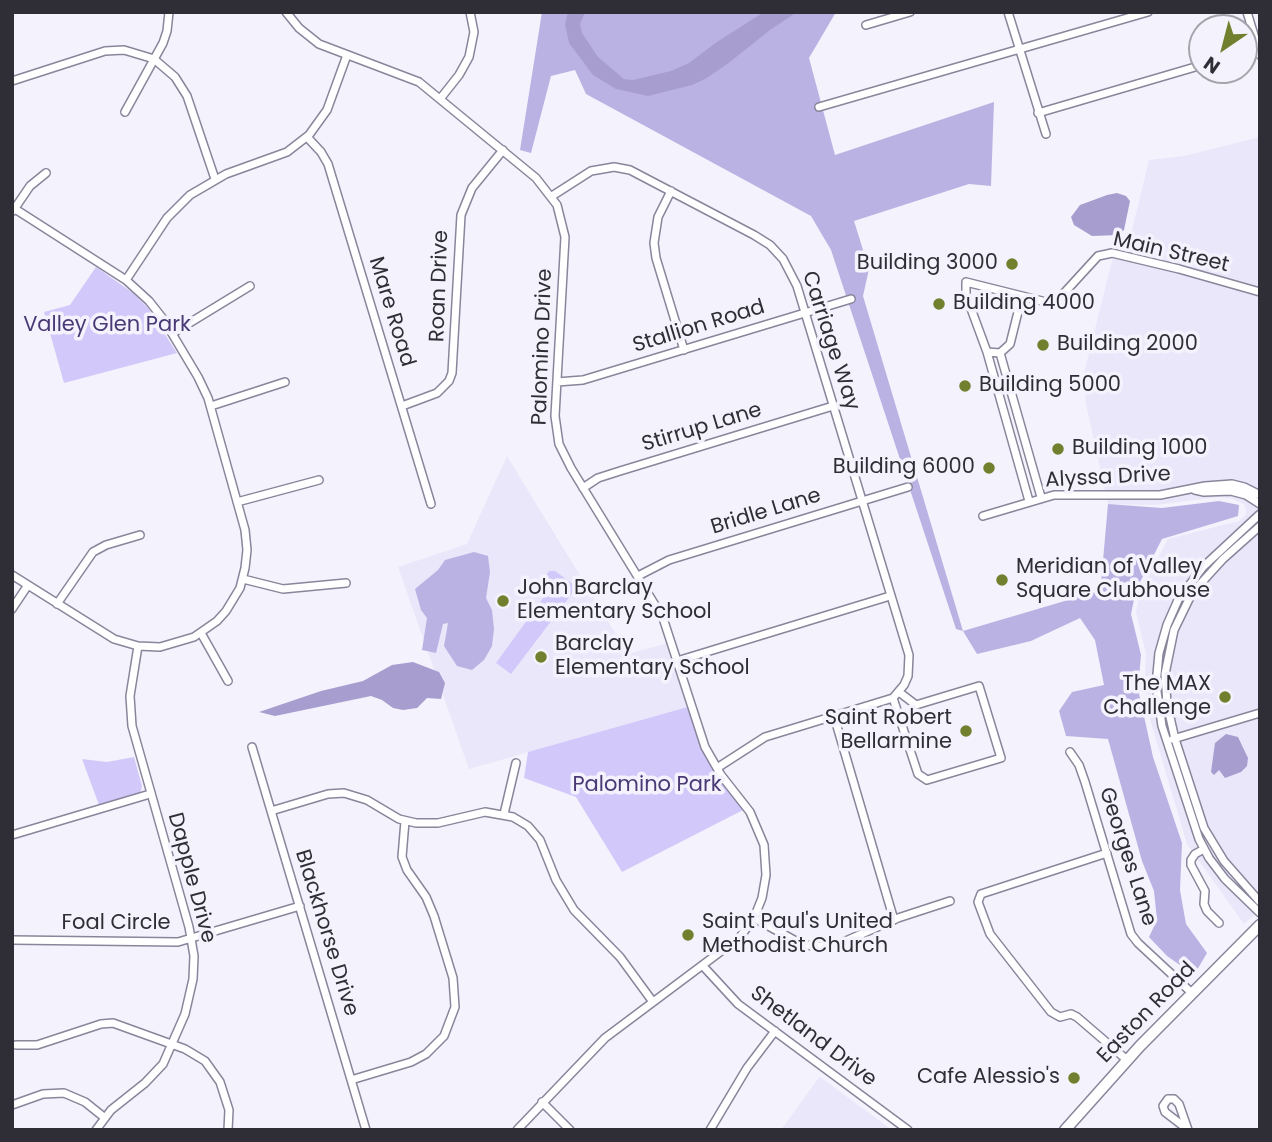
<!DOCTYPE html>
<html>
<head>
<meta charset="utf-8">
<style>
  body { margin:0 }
  #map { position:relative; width:1272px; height:1142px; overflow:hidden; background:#f4f2fc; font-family:Poppins,sans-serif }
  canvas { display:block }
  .frame { position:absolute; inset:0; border:14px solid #2f2e37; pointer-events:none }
  .north { position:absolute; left:1188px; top:14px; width:70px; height:70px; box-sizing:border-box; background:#f4f2fc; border:2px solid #a5a4ad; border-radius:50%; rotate:215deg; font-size:19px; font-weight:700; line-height:28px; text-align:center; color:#2f2e37 }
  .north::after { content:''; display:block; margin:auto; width:24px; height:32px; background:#71802e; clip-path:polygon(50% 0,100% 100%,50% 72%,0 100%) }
</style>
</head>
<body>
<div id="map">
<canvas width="1272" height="1142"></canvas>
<div class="frame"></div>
<div class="north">N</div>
</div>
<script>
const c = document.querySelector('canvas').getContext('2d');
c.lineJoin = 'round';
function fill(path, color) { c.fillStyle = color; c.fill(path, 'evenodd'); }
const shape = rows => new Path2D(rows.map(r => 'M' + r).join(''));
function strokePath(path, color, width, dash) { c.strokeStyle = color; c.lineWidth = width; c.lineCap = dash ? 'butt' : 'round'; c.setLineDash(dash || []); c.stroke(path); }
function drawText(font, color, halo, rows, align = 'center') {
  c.font = font + ' Poppins,sans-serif'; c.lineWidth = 7; c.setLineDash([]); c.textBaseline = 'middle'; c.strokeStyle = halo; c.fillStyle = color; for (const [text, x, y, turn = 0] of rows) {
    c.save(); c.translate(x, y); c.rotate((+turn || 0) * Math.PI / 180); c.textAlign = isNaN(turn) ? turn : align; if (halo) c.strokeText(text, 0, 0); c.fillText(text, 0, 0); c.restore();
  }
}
fill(shape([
  [1260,137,1260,910,1244,924,1187,844,1147,709,1145,676,1146,654,1136,612,1141,590,1168,539,1239,521,1246,515,1246,510,1244,504,1230,498,1219,497,1155,505,1108,504,1086,404,1084,373,1113,257,1124,260,1128,247,1149,160,1184,156],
  [507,456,628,654,672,642,691,706,469,769,398,567,467,544],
  [820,1076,820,1077,892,1130,781,1130]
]), '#eae7fa');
fill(shape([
  [96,267,133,293,148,308,177,353,64,383,44,312,70,305],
  [549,571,555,571,577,587,511,674,496,663,546,594,541,591,541,583],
  [691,706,709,757,747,808,622,872,576,797,524,778,528,752],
  [134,757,142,786,141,791,136,796,99,805,82,759,107,762]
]), '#d2c9fa');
fill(shape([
  [542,12,836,12,809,58,835,155,994,102,991,186,969,184,854,221,869,269,863,296,963,631,1102,590,1101,583,1108,504,1162,508,1219,501,1239,505,1238,516,1162,539,1136,590,1131,614,1141,655,1138,689,1153,757,1182,843,1180,890,1186,924,1207,953,1194,975,1167,956,1149,937,1157,920,1154,891,1142,861,1108,739,1066,736,1059,711,1072,692,1104,685,1095,640,1080,618,1031,641,977,654,963,631,956,629,831,250,811,216,586,94,575,70,551,76,531,153,520,150],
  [474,552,488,556,490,572,486,598,492,610,494,629,492,646,484,660,472,670,457,666,444,646,448,623,443,624,436,653,422,650,427,618,421,610,415,589,438,570,445,560]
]), '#bbb2e4');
fill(shape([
  [568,12,585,12,580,24,582,33,598,57,624,79,633,80,671,71,689,63,717,42,764,12,797,12,770,30,726,65,705,79,692,85,648,96,616,89,593,75,569,43,565,24],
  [1117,193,1126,196,1130,201,1124,230,1119,235,1092,236,1074,225,1071,217,1080,205,1107,195],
  [413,662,439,672,445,683,441,699,427,698,417,708,403,710,393,708,382,700,371,696,275,716,259,712,321,691,363,681,392,665],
  [1226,734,1238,737,1248,758,1247,766,1241,772,1225,778,1219,770,1214,775,1211,772,1215,743]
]), '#a79ecf');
const minor = shape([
  [286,12,299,28,319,44,419,82,536,178,557,205,565,237,555,416,559,444,571,468,663,618,705,747,721,775,750,812,764,845,766,875,762,898,754,918,740,937,605,1038,517,1130],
  [1008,12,1046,134],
  [1247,12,1260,55],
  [866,25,910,12],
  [1244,53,1260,49],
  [12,81,105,51,124,50,154,59,175,77,187,96,215,179],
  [440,99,459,75,469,57,474,32,470,12],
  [819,107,1148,12],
  [125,112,163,43,167,31,169,12],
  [1038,113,1202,65],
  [307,137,321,152,328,164,431,504],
  [671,191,658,217,654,243,656,258,684,350],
  [552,196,591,171,614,167,630,170,754,235,770,245,783,259,797,286,909,655,908,676,904,685,893,698,765,737,717,768],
  [12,207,126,280,149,301,164,320,198,377,208,398,245,530,247,550,245,568,240,588,226,611,217,621,194,637,160,647,138,646,114,639,12,575],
  [13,211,30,186,46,173],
  [126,280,167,218,190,195,226,174,287,152,309,135,327,110,347,55],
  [173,333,250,286],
  [987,352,1000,353,1010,344,1022,296],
  [1000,353,1041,497],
  [557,382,583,380,851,299],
  [211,406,285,382],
  [402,406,437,393,449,381,452,373,461,215,472,188,503,150],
  [583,488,598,478,620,471,833,406],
  [1195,490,1204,492,1231,491,1246,495,1260,504],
  [1029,501,987,352,966,295,966,282,1054,304,1098,256,1112,253,1179,269,1260,292],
  [237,502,319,480],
  [1260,514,1203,567,1178,600,1167,625,1159,653,1156,685,1162,726,1199,839,1209,858,1225,879,1260,913],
  [983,516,1054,495,1160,495,1205,486,1232,484,1244,487,1260,495],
  [1260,526,1223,559,1192,593,1174,630,1165,674,1167,704,1175,739,1204,828,1224,861,1260,902],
  [638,576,669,560,908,487],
  [243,579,283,589,346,583],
  [57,604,93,552,106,545,140,535],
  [12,609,28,585],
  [201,633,228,681],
  [677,661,890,596],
  [893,698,918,774,927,780,1001,758,979,686,916,705,899,692],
  [834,716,894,920],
  [1173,739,1260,713],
  [252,747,366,1130],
  [1070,752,1079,765,1085,782,1131,934,1138,943,1193,994],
  [271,811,328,794,344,793,367,800,399,819,416,823,438,823,485,812,513,817,528,826,540,840,556,880,574,910,620,957,653,1002],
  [504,814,516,763],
  [12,835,150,794],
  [1204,849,1195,854,1191,860,1191,865,1205,891,1204,904,1207,911,1219,923],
  [1107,853,981,894,978,902,990,934,1051,1012,1060,1017,1071,1014,1077,1017,1127,1060],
  [754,918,803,945,832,947,898,918,950,901],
  [12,940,178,942,300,906],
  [703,966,738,1004,908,1130],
  [16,1045,37,1045,101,1024,113,1023,185,1049,205,1061,220,1082,229,1110,228,1130],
  [351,1080,411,1062,426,1054,444,1036,455,1007,453,978,434,916,426,897,407,870,402,857,405,821],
  [542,1102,570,1130],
  [12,1105,43,1094,64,1093,85,1102,105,1118],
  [1187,1129,1165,1112,1163,1106,1168,1099,1174,1099,1179,1104,1188,1130],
  [96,1130,111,1110,145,1083,163,1064,185,1014,193,979,194,956,189,927,132,726,130,696,138,646],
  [710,1130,747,1068,775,1031]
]);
const highway = shape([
  [1065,1130,1140,1046,1260,925]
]);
strokePath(minor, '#89859b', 10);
strokePath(highway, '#89859b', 13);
strokePath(minor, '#fff', 7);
strokePath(highway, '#fff', 10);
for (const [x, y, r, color] of [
  [1012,264,7,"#71802e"],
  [939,304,7,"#71802e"],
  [1043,345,7,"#71802e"],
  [965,386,7,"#71802e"],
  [1058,449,7,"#71802e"],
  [989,468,7,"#71802e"],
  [1002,580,7,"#71802e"],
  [503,601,7,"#71802e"],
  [541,657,7,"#71802e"],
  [1225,697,7,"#71802e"],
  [966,731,7,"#71802e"],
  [688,935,7,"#71802e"],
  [1074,1078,7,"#71802e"]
]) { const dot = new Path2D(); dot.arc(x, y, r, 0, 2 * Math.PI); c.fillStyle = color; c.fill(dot); strokePath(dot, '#f4f2fc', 2.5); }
drawText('21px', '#2f2e37', '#f4f2fc', [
  ["Main Street",1171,253,13],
  ["Roan Drive",440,286,-88],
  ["Mare Road",391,312,73],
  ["Stallion Road",699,327,-17],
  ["Carriage Way",830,341,72],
  ["Palomino Drive",543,347,-88],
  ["Stirrup Lane",702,428,-17],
  ["Alyssa Drive",1108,478,-3],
  ["Bridle Lane",766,512,-17],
  ["Georges Lane",1127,857,72],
  ["Dapple Drive",191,878,75],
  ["Foal Circle",116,924],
  ["Blackhorse Drive",326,933,73],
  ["Easton Road",1147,1013,-46],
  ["Shetland Drive",813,1037,37]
]);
drawText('21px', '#2f2e37', '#f4f2fc', [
  ["Building 3000",998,264,"right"],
  ["Building 4000",953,304],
  ["Building 2000",1057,345],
  ["Building 5000",979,386],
  ["Building 1000",1072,449],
  ["Building 6000",975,468,"right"],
  ["Meridian of Valley",1016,568],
  ["Square Clubhouse",1016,592],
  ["John Barclay",517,589],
  ["Elementary School",517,613],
  ["Barclay",555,645],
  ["Elementary School",555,669],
  ["The MAX",1211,685,"right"],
  ["Challenge",1211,709,"right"],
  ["Saint Robert",952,719,"right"],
  ["Bellarmine",952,743,"right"],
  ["Saint Paul's United",702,923],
  ["Methodist Church",702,947],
  ["Cafe Alessio's",1060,1078,"right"]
], 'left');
drawText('21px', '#493a76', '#f4f2fc', [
  ["Valley Glen Park",107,326],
  ["Palomino Park",647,786]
]);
</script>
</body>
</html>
